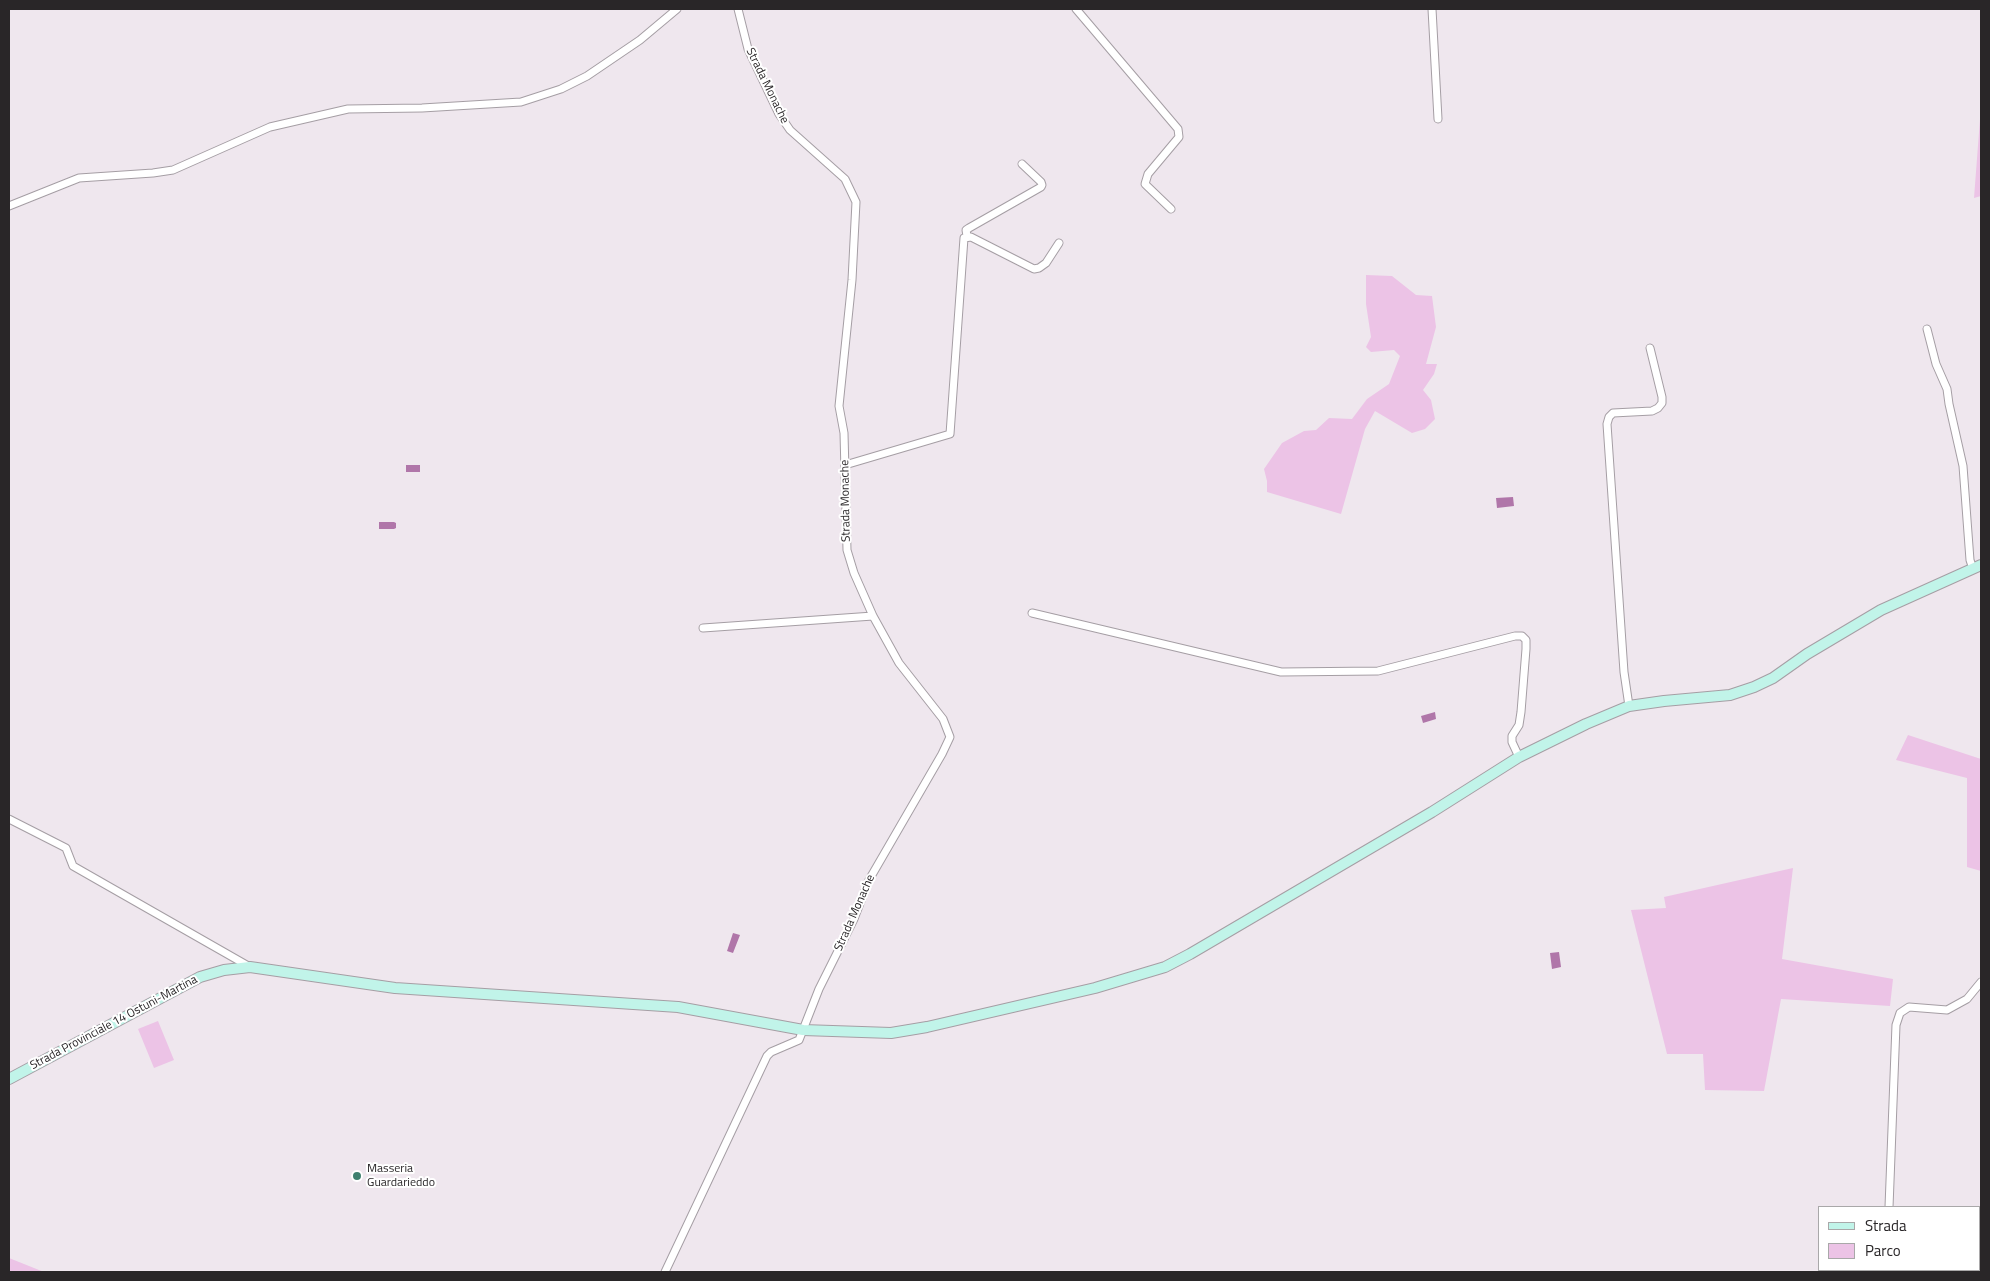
<!DOCTYPE html>
<html>
<head>
<meta charset="utf-8">
<style>
  body { margin:0 }
  #map { position:relative; width:1990px; height:1281px; overflow:hidden; background:#efe7ee; font-family:"Titillium Web",sans-serif }
  canvas { display:block }
  .frame { position:absolute; inset:0; border:10px solid #292628; pointer-events:none }
  .legend { position:absolute; left:1818px; top:1206px; width:162px; height:65px; box-sizing:border-box; background:#fff; border:1px solid #a9a8a9; margin:0; padding:6px 9px; list-style:none; font-size:15px; color:#292628 }
  .legend li { display:flex; align-items:center; gap:10px; height:25px }
  .legend b { width:25px; border:1px solid #a9a8a9 }
</style>
</head>
<body>
<div id="map">
<canvas width="1990" height="1281"></canvas>
<div class="frame"></div>
<ul class="legend">
<li><b style="height:6px;background:#c1f4e9"></b>Strada</li>
<li><b style="height:14px;background:#ecc3e6"></b>Parco</li>
</ul>
</div>
<script>
const c = document.querySelector('canvas').getContext('2d');
c.lineJoin = 'round';
function fill(path, color) { c.fillStyle = color; c.fill(path, 'evenodd'); }
const shape = rows => new Path2D(rows.map(r => 'M' + r).join(''));
function strokePath(path, color, width, dash) { c.strokeStyle = color; c.lineWidth = width; c.lineCap = dash ? 'butt' : 'round'; c.setLineDash(dash || []); c.stroke(path); }
function drawText(font, color, halo, rows, align = 'center') {
  c.font = font + ' "Titillium Web",sans-serif'; c.lineWidth = 4; c.setLineDash([]); c.textBaseline = 'middle'; c.strokeStyle = halo; c.fillStyle = color; for (const [text, x, y, turn = 0] of rows) {
    c.save(); c.translate(x, y); c.rotate((+turn || 0) * Math.PI / 180); c.textAlign = isNaN(turn) ? turn : align; if (halo) c.strokeText(text, 0, 0); c.fillText(text, 0, 0); c.restore();
  }
}
fill(shape([
  [1981,106,1981,196,1974,198],
  [1366,275,1392,276,1416,295,1432,296,1436,327,1426,364,1437,364,1434,374,1423,390,1431,400,1435,419,1425,429,1412,433,1375,411,1365,429,1341,514,1267,492,1267,481,1264,469,1282,443,1304,431,1316,430,1329,418,1352,419,1367,399,1389,384,1400,356,1394,350,1371,352,1366,347,1371,337,1366,304],
  [1908,735,1981,759,1981,871,1967,867,1967,778,1896,760],
  [1793,868,1782,959,1893,979,1890,1006,1781,999,1764,1091,1705,1090,1703,1054,1667,1054,1631,910,1666,908,1664,897],
  [158,1021,174,1060,154,1068,138,1029],
  [9,1258,44,1272,9,1272]
]), '#ecc3e6');
fill(shape([
  [406,465,420,465,420,472,406,472],
  [1513,497,1514,506,1497,508,1496,498],
  [379,522,394,522,396,523,396,528,394,529,379,529],
  [1435,712,1436,719,1423,723,1421,716],
  [733,933,740,935,733,953,727,951],
  [1559,952,1561,967,1552,969,1550,953]
]), '#b076a9');
const minor = shape([
  [1076,9,1178,129,1179,137,1148,174,1145,184,1171,209],
  [1432,9,1438,119],
  [9,206,79,178,153,173,173,170,270,127,348,109,422,108,521,102,561,89,587,76,640,40,677,9],
  [967,236,966,230,969,228,1041,187,1042,185,1041,182,1022,164],
  [1927,329,1936,364,1947,389,1949,404,1963,466,1970,560,1973,569],
  [845,465,950,434,964,238,971,237,1034,269,1039,268,1046,263,1059,243],
  [1032,613,1281,672,1378,671,1515,636,1522,636,1526,640,1526,649,1521,712,1519,725,1512,736,1512,742,1519,757],
  [703,628,873,616],
  [1629,706,1624,672,1607,424,1609,417,1613,413,1652,411,1658,408,1662,403,1662,397,1650,348],
  [9,819,66,848,73,866,250,967],
  [1889,1207,1896,1025,1900,1013,1909,1007,1947,1010,1967,999,1981,982],
  [665,1272,767,1056,771,1052,799,1040,819,989,854,919,869,880,942,754,950,737,943,719,899,663,873,616,854,573,847,550,844,433,839,406,852,280,856,202,845,179,790,130,779,114,748,49,738,9],
  [1884,1272,1884,1270]
]);
const secondary = shape([
  [9,1079,200,977,224,970,250,967,395,988,678,1007,803,1030,891,1033,927,1027,1095,988,1165,967,1190,954,1432,812,1519,757,1586,724,1629,706,1664,701,1730,695,1754,687,1773,678,1807,654,1881,610,1981,565]
]);
strokePath(minor, '#a59ea4', 9);
strokePath(secondary, '#a59ea4', 12);
strokePath(minor, '#fff', 7);
strokePath(secondary, '#c1f4e9', 10);
for (const [x, y, r, color] of [
  [357,1176,5,"#3f806f"]
]) { const dot = new Path2D(); dot.arc(x, y, r, 0, 2 * Math.PI); c.fillStyle = color; c.fill(dot); strokePath(dot, '#fff', 2); }
drawText('12px', '#292628', '#fff', [
  ["Strada Monache",767,86,64],
  ["Strada Monache",846,501,-91],
  ["Strada Monache",855,913,-66],
  ["Strada Provinciale 14 Ostuni-Martina",114,1023,-28]
]);
drawText('12px', '#292628', '#fff', [
  ["Masseria",367,1169],
  ["Guardarieddo",367,1183]
], 'left');
</script>
</body>
</html>
